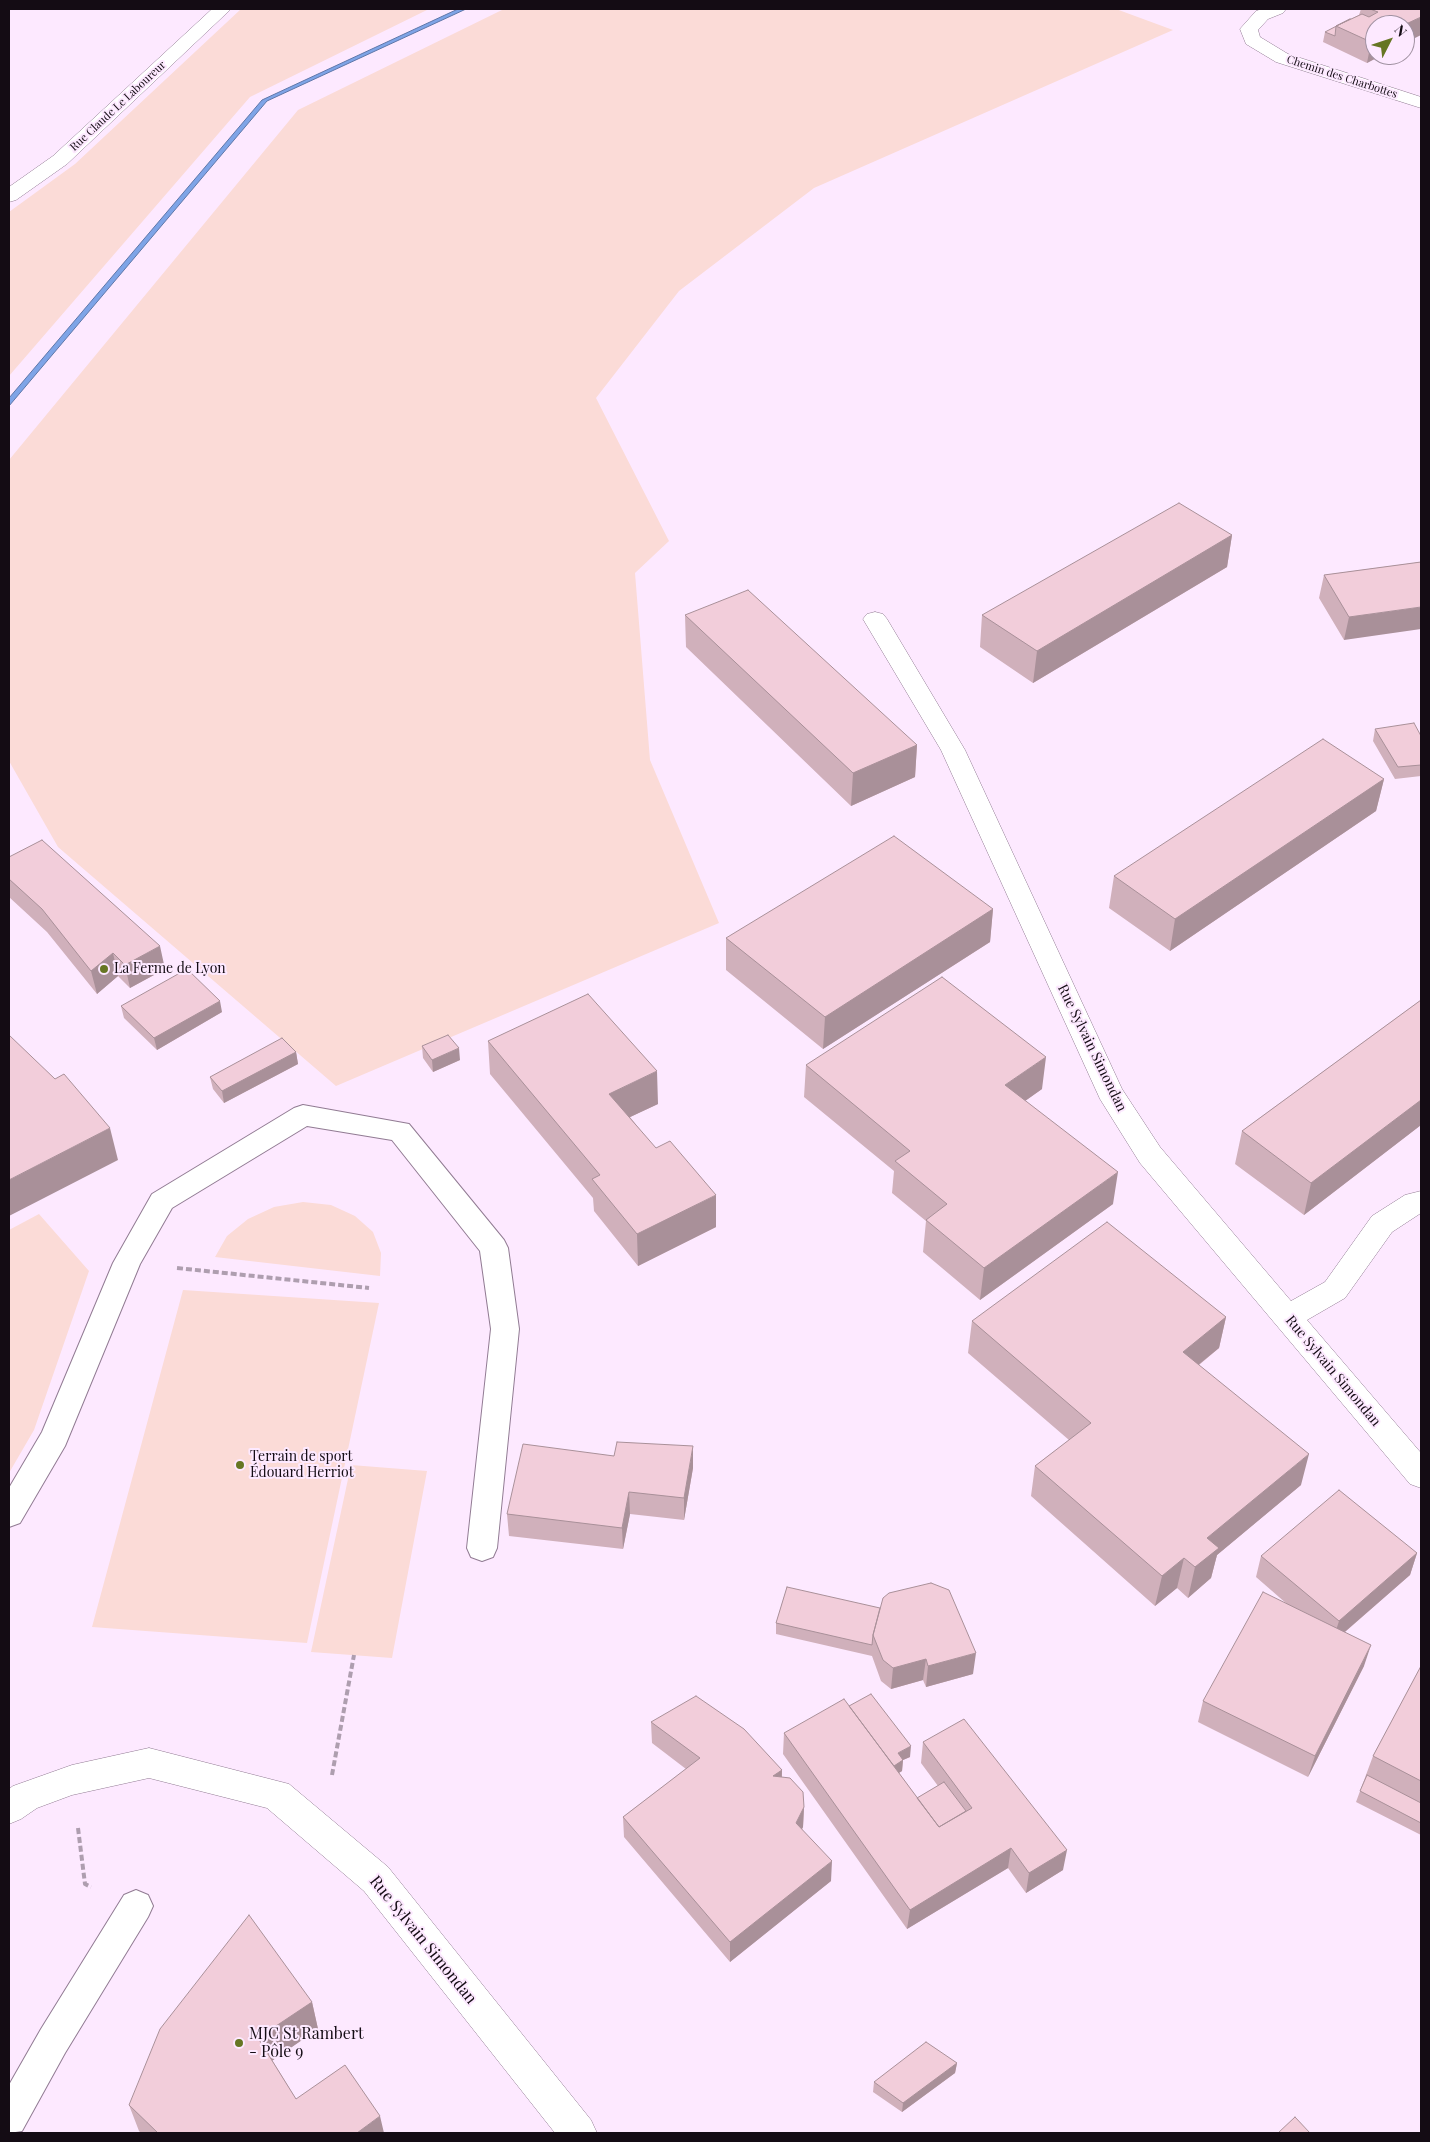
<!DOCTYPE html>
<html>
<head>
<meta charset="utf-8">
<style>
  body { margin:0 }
  #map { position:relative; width:1430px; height:2142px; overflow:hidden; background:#fde9ff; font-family:"Playfair Display",serif }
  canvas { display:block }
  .frame { position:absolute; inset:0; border:10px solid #140c14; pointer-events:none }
  .north { position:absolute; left:1365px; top:15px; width:50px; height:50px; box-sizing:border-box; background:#fde9ff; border:1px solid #a091a1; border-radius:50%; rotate:49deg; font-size:14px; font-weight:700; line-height:20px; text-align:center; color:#140c14 }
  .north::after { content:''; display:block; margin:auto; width:18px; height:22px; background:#667623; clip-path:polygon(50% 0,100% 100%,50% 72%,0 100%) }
</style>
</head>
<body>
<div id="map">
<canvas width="1430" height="2142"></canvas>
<div class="frame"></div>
<div class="north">N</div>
</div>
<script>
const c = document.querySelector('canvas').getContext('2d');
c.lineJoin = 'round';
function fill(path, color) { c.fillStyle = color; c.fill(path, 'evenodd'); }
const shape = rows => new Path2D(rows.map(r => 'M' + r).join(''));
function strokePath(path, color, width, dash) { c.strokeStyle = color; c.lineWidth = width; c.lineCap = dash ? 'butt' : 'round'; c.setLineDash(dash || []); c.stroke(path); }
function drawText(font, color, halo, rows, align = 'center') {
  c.font = font + ' "Playfair Display",serif'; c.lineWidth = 4; c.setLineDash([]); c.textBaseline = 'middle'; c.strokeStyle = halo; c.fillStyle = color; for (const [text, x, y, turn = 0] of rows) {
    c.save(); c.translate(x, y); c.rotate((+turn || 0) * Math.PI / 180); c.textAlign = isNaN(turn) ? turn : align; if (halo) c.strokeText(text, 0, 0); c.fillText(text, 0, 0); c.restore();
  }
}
fill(shape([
  [241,9,429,9,250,97,9,376,9,212,75,164],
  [504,9,1116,9,1173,30,814,188,679,291,596,398,669,541,635,573,650,760,719,923,336,1086,58,847,9,761,9,460,298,110],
  [303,1202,331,1205,355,1216,373,1232,381,1253,380,1276,215,1257,227,1236,248,1219,274,1207],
  [39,1214,89,1271,34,1430,9,1473,9,1230],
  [183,1290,379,1303,307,1643,92,1627],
  [351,1465,427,1471,392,1658,311,1652]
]), '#fbdbd7');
const water = shape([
  [458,9,466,9,267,101,9,406,9,398,262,100,458,9]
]);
fill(water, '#7ea4e7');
strokePath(water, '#5e76a8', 1);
const lane = shape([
  [303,1105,409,1124,504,1240,508,1248,519,1329,497,1548,493,1557,482,1561,471,1557,467,1548,491,1329,480,1251,392,1140,307,1126,172,1208,140,1264,65,1446,20,1523,9,1527,9,1488,42,1432,113,1263,152,1194,294,1108,303,1105],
  [136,1890,148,1895,153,1906,148,1917,65,2053,22,2131,9,2133,9,2085,41,2029,124,1895,136,1890]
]);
const street = shape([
  [212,9,231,9,67,164,16,200,9,202,9,187,53,156,212,9],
  [1262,9,1286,9,1283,13,1268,19,1258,30,1260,37,1288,54,1421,97,1421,108,1276,62,1246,44,1240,29,1256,11,1262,9],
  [875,612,883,614,887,619,965,750,1122,1089,1160,1147,1291,1301,1325,1282,1372,1216,1405,1195,1421,1191,1421,1213,1392,1232,1345,1298,1307,1320,1421,1453,1421,1488,1410,1484,1140,1163,1100,1099,941,750,863,619,867,614,875,612],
  [149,1748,289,1784,388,1867,591,2120,597,2133,555,2133,364,1891,267,1808,149,1778,72,1795,37,1808,21,1819,9,1824,9,1789,13,1786,72,1765,149,1748]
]);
strokePath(lane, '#917b93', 2);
strokePath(street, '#917b93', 1);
strokePath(shape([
  [177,1268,369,1288],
  [332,1775,354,1655],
  [78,1828,85,1884,91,1887]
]), '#ae9eaf', 4, [6, 3]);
fill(lane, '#fff');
fill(street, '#fff');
fill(shape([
  [1361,9,1421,9,1407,42,1406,47,1405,25,1375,25,1375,55,1382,55,1367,63,1323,42,1325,32,1359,15],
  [1232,535,1227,567,1033,683,980,647,982,615],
  [1421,562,1344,640,1319,598,1324,575],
  [685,615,917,745,915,777,851,806,686,647],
  [1375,729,1421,736,1421,776,1395,779,1373,741],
  [1384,779,1376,811,1170,951,1109,908,1114,876],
  [9,857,165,969,130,988,118,976,97,994,47,932,9,897],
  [993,909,990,942,823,1049,726,970,726,938],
  [1421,1000,1421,1125,1304,1215,1235,1164,1242,1131],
  [121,1006,222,1012,157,1050,124,1018],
  [488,1041,658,1104,630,1117,716,1227,638,1266,594,1211,593,1198,490,1074],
  [422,1046,460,1060,433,1072,423,1058],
  [296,1052,298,1064,224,1103,213,1089,210,1077],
  [806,1065,1042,1089,1025,1101,1113,1204,980,1300,923,1252,926,1221,892,1193,894,1171,804,1097],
  [1226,1317,1219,1348,1199,1365,1301,1485,1217,1555,1211,1578,1188,1598,1177,1588,1155,1606,1031,1496,1035,1466,1069,1440,968,1353,972,1321],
  [693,1468,684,1520,630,1514,623,1549,509,1536,507,1514],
  [1417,1553,1410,1575,1345,1632,1364,1666,1308,1777,1198,1722,1203,1701,1287,1604,1256,1577,1261,1556],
  [787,1587,973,1674,926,1687,923,1680,891,1689,881,1681,872,1656,776,1634,776,1623],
  [1421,1666,1421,1835,1356,1802,1373,1756],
  [651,1722,782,1770,782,1777,804,1807,803,1827,802,1829,831,1881,730,1962,624,1837,623,1817,686,1769,652,1743],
  [784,1733,910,1757,903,1760,902,1771,899,1773,917,1798,938,1786,921,1763,923,1742,1063,1870,1026,1893,1008,1868,907,1929,783,1754],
  [312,2002,318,2029,272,2060,296,2099,384,2133,141,2133,139,2131,129,2105],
  [957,2063,955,2073,902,2112,873,2092,874,2082]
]), '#d0b0bb');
fill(shape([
  [1421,17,1421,35,1407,42,1406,47,1405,48,1406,24],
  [1375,40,1375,55,1382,55,1367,63,1371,42],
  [1232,535,1227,567,1033,683,1037,651],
  [1421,607,1421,629,1344,640,1349,617],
  [917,745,915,777,851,806,853,773],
  [1384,779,1376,811,1170,951,1175,919],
  [993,909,990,942,823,1049,825,1017],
  [160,946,165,969,130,988,125,965],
  [113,953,118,976,97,994,91,971],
  [220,1001,222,1012,157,1050,154,1038],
  [459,1048,460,1060,433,1072,432,1060],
  [296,1052,298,1064,224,1103,222,1091],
  [1046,1057,1042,1089,1001,1118,1005,1085],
  [657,1071,658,1104,611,1126,609,1094],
  [1421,1100,1421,1125,1304,1215,1311,1183],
  [110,1128,118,1160,9,1216,9,1180],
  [1118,1172,1113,1204,980,1300,984,1268],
  [716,1195,716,1227,638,1266,637,1234],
  [1226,1317,1219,1348,1176,1383,1183,1352],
  [693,1446,693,1468,684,1520,684,1498],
  [1309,1454,1301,1485,1217,1555,1211,1578,1188,1598,1195,1567,1207,1538],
  [629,1492,630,1514,623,1549,622,1528],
  [1417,1553,1410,1575,1332,1643,1339,1621],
  [1184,1558,1177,1588,1155,1606,1162,1576],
  [1371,1645,1364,1666,1308,1777,1315,1756],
  [976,1653,973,1674,926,1687,928,1666],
  [926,1659,923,1680,891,1689,893,1668],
  [911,1746,910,1757,903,1760,902,1771,887,1780,898,1753],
  [782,1770,781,1791,773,1776],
  [804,1807,803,1827,795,1843,796,1823],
  [1011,1848,1008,1868,907,1929,910,1910],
  [1067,1850,1063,1870,1026,1893,1029,1873],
  [832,1861,831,1881,730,1962,730,1942],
  [312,2002,318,2029,266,2065,258,2038],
  [957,2063,955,2073,902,2112,903,2103],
  [380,2116,384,2133,357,2133]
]), '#a99099');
const building = shape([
  [1370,9,1421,9,1421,17,1406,24,1410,26,1405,29,1405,25,1375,25,1375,40,1371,42,1336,26,1362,14,1369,17,1378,12,1370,9],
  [1350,19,1336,26,1335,36,1325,32,1350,19],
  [1179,503,1232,535,1037,651,982,615,1179,503],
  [1421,562,1421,607,1349,617,1324,575,1421,562],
  [748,590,917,745,853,773,685,615,748,590],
  [1414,723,1421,736,1421,765,1398,767,1375,729,1414,723],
  [1323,739,1384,779,1175,919,1114,876,1323,739],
  [894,836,993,909,825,1017,726,938,894,836],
  [42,840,160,946,125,965,113,953,91,971,42,909,9,879,9,857,42,840],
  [187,969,220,1001,154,1038,121,1006,187,969],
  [942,977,1046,1057,1005,1085,1118,1172,984,1268,926,1220,947,1204,895,1161,910,1151,806,1065,942,977],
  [588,994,657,1071,609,1094,656,1148,670,1141,716,1195,637,1234,592,1179,600,1175,488,1041,588,994],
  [1421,1000,1421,1100,1311,1183,1242,1131,1421,1000],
  [9,1035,55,1079,64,1074,110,1128,9,1180,9,1035],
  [448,1035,459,1048,432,1060,422,1046,448,1035],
  [282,1038,296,1052,222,1091,210,1077,282,1038],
  [1107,1222,1226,1317,1183,1352,1309,1454,1207,1538,1219,1548,1195,1567,1184,1558,1162,1576,1035,1466,1091,1423,972,1321,1107,1222],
  [617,1442,693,1446,684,1498,629,1492,622,1528,507,1514,523,1444,614,1456,617,1442],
  [1339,1490,1417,1553,1339,1621,1261,1556,1339,1490],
  [931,1583,949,1590,976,1653,928,1666,926,1659,893,1668,883,1660,873,1635,883,1598,889,1593,931,1583],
  [787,1587,880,1608,873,1635,872,1645,776,1623,787,1587],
  [1263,1592,1371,1645,1315,1756,1203,1701,1263,1592],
  [1421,1666,1421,1781,1373,1756,1421,1666],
  [871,1694,911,1746,898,1753,903,1760,894,1766,849,1706,871,1694],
  [696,1696,744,1729,782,1770,773,1776,790,1778,803,1792,804,1807,796,1823,832,1861,730,1942,623,1817,700,1758,651,1722,696,1696],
  [844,1699,939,1827,972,1808,923,1742,964,1719,1067,1850,1029,1873,1011,1848,910,1910,784,1733,844,1699],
  [1367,1775,1421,1803,1421,1823,1360,1791,1367,1775],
  [944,1782,966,1811,939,1827,917,1798,944,1782],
  [249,1915,312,2002,258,2038,296,2099,345,2065,380,2116,357,2133,158,2133,129,2105,160,2029,249,1915],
  [926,2042,957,2063,903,2103,874,2082,926,2042],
  [1295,2117,1310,2133,1278,2133,1295,2117]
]);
fill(building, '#f2cdda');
strokePath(building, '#a99099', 1);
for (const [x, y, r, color] of [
  [104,969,5,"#667623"],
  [240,1465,5,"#667623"],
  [239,2043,5,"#667623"]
]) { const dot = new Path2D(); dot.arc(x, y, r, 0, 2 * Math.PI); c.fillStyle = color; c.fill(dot); strokePath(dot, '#fde9ff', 2); }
drawText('11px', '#140c14', '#fde9ff', [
  ["Chemin des Charbottes",1342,77,18],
  ["Rue Claude Le Laboureur",118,106,-43]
]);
drawText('14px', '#140c14', '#fde9ff', [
  ["La Ferme de Lyon",114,969],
  ["Terrain de sport",250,1457],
  ["Édouard Herriot",250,1473]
], 'left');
drawText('14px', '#140c14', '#fde9ff', [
  ["Rue Sylvain Simondan",1092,1048,64],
  ["Rue Sylvain Simondan",1333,1371,50]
]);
drawText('16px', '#140c14', '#fde9ff', [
  ["Rue Sylvain Simondan",423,1940,51]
]);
drawText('16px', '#140c14', '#fde9ff', [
  ["MJC St Rambert",249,2034],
  ["- Pôle 9",249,2052]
], 'left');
</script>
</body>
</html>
